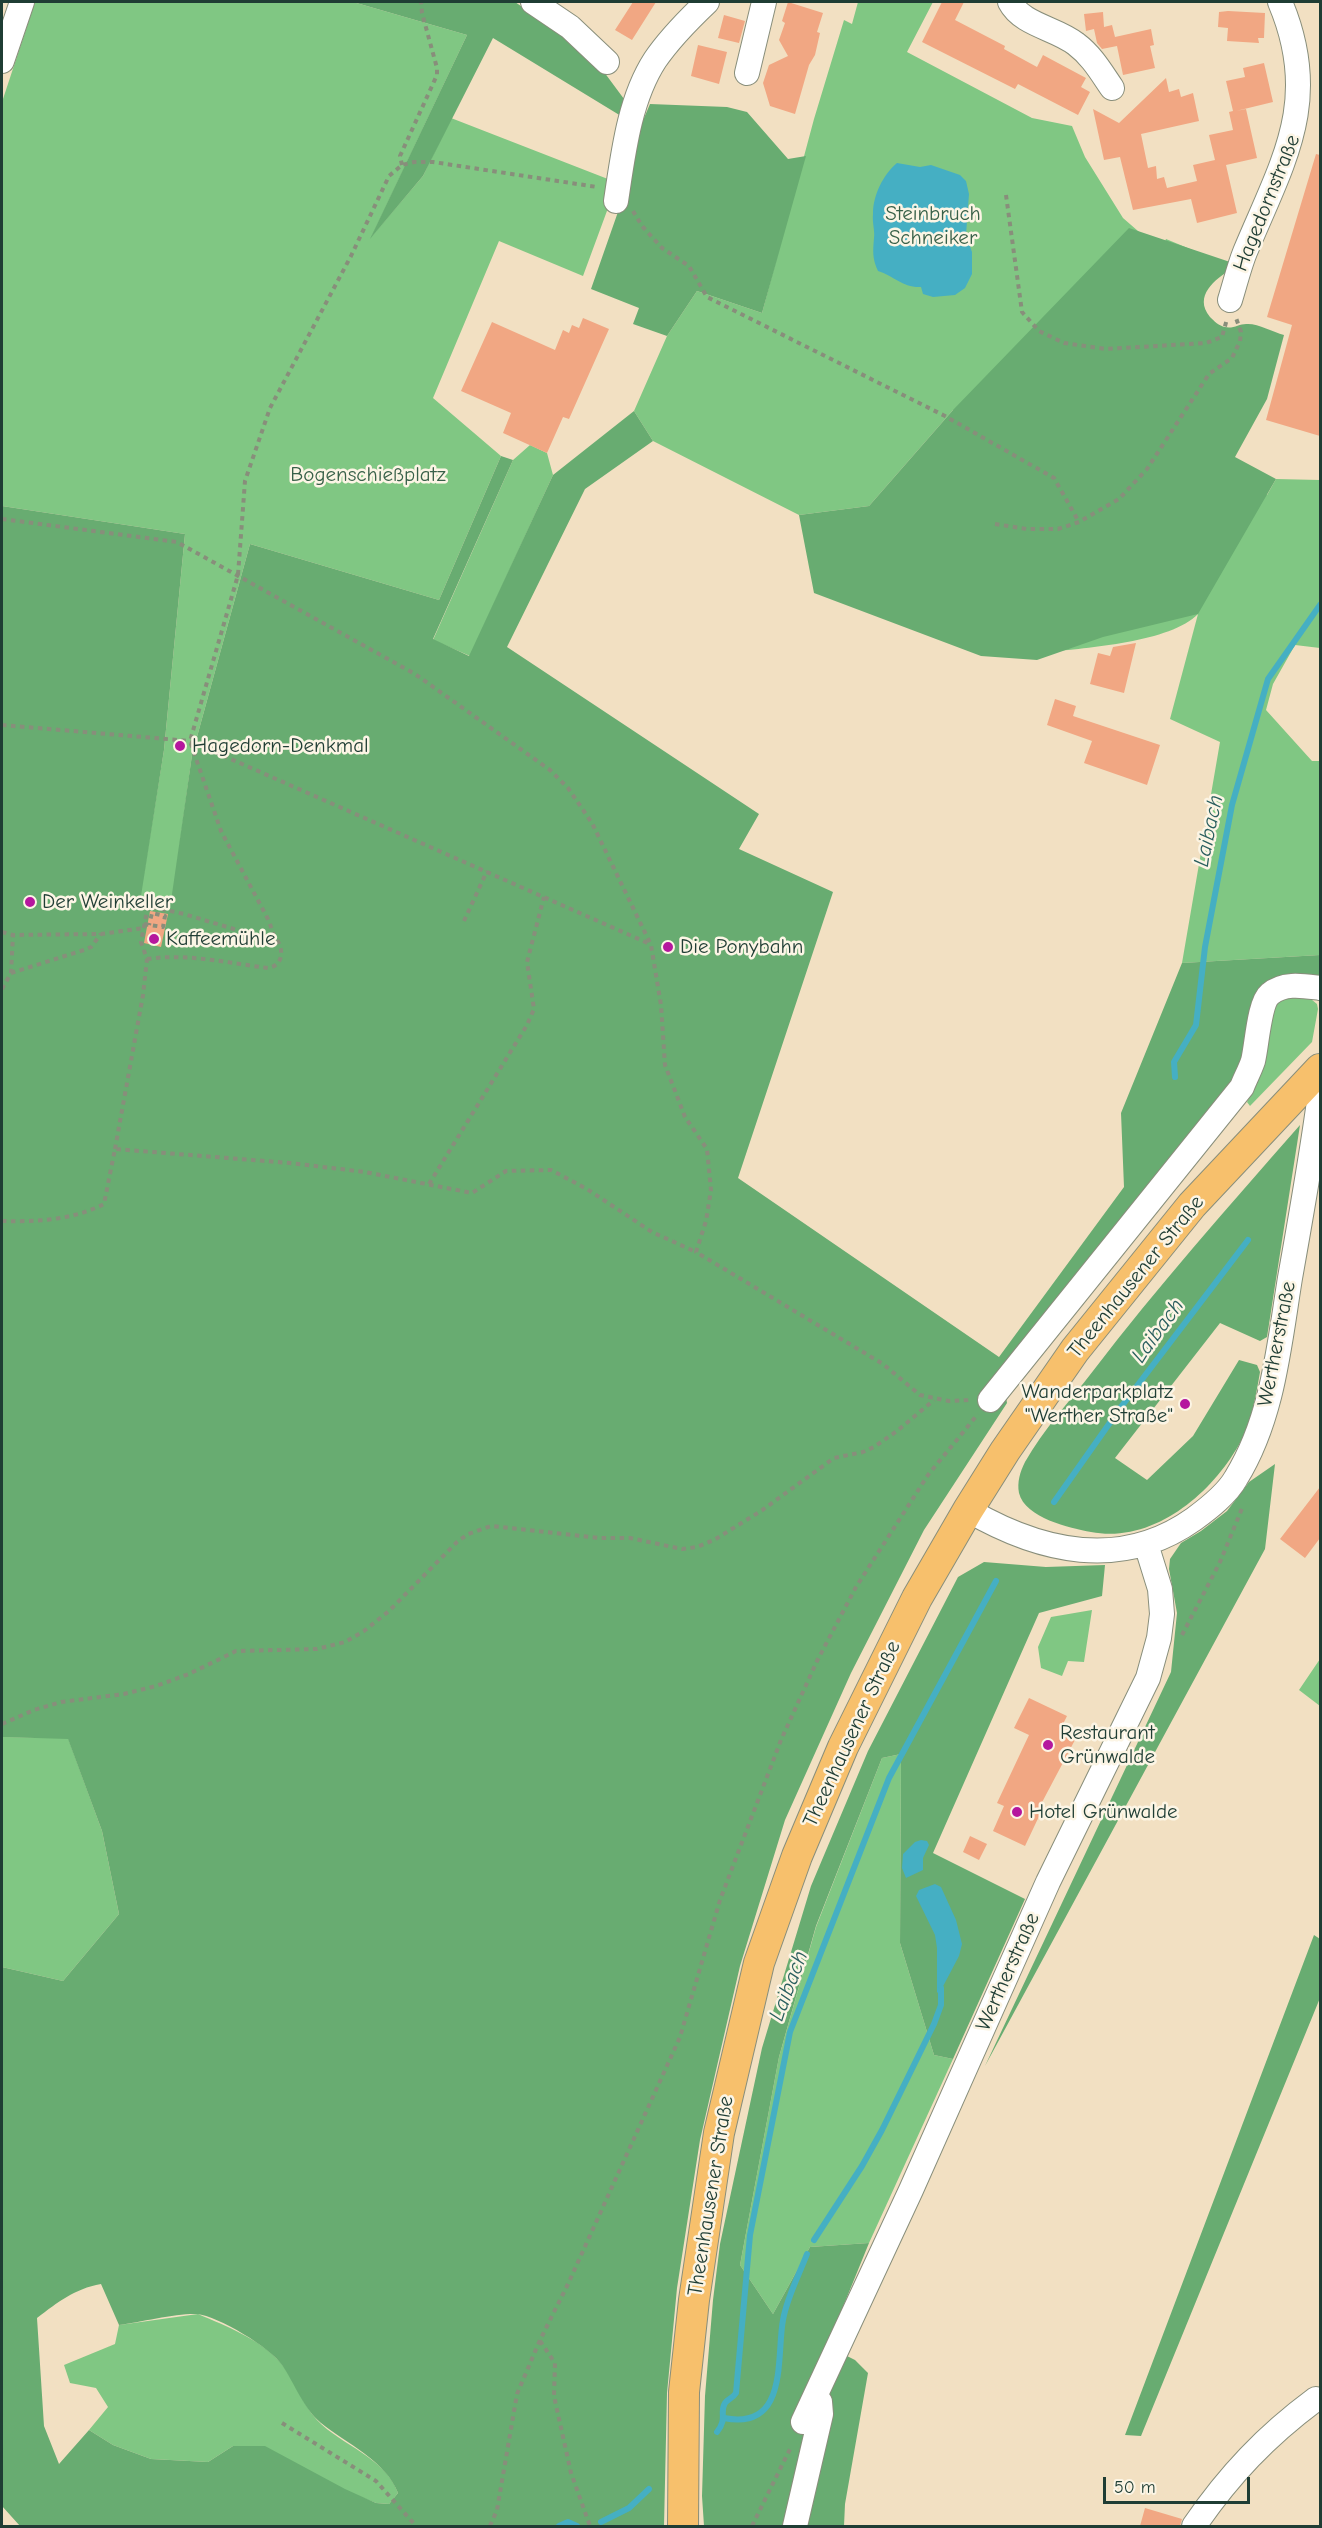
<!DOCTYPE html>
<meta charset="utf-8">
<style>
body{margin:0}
#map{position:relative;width:1322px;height:2528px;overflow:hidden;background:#f2e0c2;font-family:"Comic Neue",sans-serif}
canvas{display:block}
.frame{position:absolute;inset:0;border:3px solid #1f3d34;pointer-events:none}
.scale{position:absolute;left:1103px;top:2477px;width:147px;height:27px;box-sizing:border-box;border:3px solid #1f3d34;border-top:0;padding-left:8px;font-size:18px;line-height:21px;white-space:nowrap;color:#1f3d34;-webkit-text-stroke:4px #fcf5e5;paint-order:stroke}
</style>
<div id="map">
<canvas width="1322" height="2528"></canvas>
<div class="frame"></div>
<div class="scale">50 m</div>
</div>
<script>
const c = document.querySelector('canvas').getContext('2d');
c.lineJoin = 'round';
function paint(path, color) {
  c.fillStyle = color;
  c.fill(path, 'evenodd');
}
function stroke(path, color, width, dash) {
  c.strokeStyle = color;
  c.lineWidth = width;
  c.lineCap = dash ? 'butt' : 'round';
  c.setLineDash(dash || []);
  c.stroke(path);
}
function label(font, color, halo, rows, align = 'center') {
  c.font = font + ' "Comic Neue",sans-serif';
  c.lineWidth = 5;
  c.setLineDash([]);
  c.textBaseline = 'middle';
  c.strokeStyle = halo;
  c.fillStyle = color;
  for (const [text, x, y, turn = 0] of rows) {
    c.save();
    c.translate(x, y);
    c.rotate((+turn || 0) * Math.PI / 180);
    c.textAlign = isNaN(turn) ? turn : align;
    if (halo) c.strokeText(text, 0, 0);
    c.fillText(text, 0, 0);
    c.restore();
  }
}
paint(new Path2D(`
 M35,2H353L467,35L372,236L423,176L451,118L613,181L611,200L583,276L499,241L433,398L501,456L439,600L250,544L192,755L172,901L140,897L164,750L185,534L2,506V102Z
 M858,2H933L907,52L1032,118L1072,126L1085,157L1123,218L1161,251L1166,239L1207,256L1182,312L1204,462L1267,495L1276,479L1320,480V648L1295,645L1273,684L1266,710L1312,761H1320V955L1182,963L1220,742L1170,719L1198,614C1171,642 1087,648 1047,652L953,410L869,506L799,515L653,441L634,411L667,336L697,291L762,313L814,119L844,20L852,24Z
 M530,445L547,453L553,475L470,656L433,640L513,460Z
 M1306,995L1317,1004L1318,1009L1312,1042L1250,1106L1247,1102L1253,1091L1267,1023L1280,997Z
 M1092,1610L1084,1662L1068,1661L1062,1676L1041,1668L1038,1647L1051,1617Z
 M1320,1659V1706L1299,1690Z
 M2,1737L68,1738L102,1831L119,1914L63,1981L2,1967Z
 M901,1754L900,1943L934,2055L953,2059L869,2243L810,2247L773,2314L740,2265L779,2057L816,1927L882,1758Z
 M198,2314C228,2327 258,2338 280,2362C295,2378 301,2403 317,2420C342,2446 385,2457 398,2493L389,2504L376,2503L233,2446L208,2462L151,2459L113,2445L89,2430L108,2407L96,2388L70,2383L64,2365L115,2344L119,2325Z`), '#80c783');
paint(new Path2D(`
 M353,2H515L590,53L624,99L621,116L493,38L423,176L370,239L467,35Z
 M650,104L727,107L747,112L788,159L806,156L762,313L697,291L667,336L633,324L639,308L591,289L626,189L638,132Z
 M1129,228L1233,263L1232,269C1215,279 1193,296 1210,317C1214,321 1219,326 1225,327C1234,329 1240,323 1248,324C1259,324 1273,332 1284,335L1267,399L1235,457L1276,479L1198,614L1103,637L1037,660L981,656L814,593L799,515L869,506L953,410Z
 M634,411L653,441L585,489L507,647L759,814L739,849L833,892L738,1178L999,1357L1124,1187L1121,1113L1182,963L1320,955V975L1316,978L1289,979L1244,1058L1230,1090L1001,1369L1007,1403L924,1530L851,1673L785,1820L740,1966L700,2140L677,2288L667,2393L664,2526H20L2,2506V1967L63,1981L119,1914L102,1831L68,1739L2,1737V506L185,534L164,750L141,896L171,901L192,755L250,544L439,600L501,456L513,460L433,639L469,656L553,475ZM101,2284L119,2325C140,2322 178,2313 197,2314C218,2316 271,2348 282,2365C295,2384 303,2408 321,2423C346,2443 386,2461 398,2493L389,2504L376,2503L345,2489L265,2446H233L208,2462L151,2459L113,2445L89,2430L59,2464L44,2426L37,2318C58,2302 74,2289 101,2284Z
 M1300,1125L1267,1337L1260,1341L1220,1323L1115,1458L1147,1480L1193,1436L1239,1360L1257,1365L1260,1372C1256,1395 1252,1420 1241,1441C1213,1493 1154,1544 1091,1532C1070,1528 1025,1518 1019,1493C1017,1482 1020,1472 1025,1462C1043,1430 1070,1401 1093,1371C1158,1286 1229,1206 1300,1125Z
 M1275,1464L1265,1549L985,2066L1171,1672L1177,1613L1169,1569L1170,1559L1181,1543L1201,1531L1227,1511L1249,1482Z
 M984,1562L1046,1567L1105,1565L1102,1596L1039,1613L933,1853L1025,1899L953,2059L934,2055L900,1943L901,1754L882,1758L816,1926L779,2057L740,2265L773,2314L810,2247L869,2243L827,2346L855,2360L868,2373L845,2504L844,2526H704L702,2496L705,2396L713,2300L720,2244L762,2048L811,1886L868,1751L958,1577Z
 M1314,1935L1320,1939V1998L1141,2436L1125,2435Z`), '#68ac71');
paint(new Path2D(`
 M897,163L920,167L931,165L960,175L966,181L969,194L966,235L972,252V274L965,288L955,295L933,297L923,294L921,287C903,288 894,276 878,271C872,258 873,251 874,238C875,231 872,222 873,214C873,195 883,175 897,163Z
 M921,1840L927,1841L929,1845L923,1858V1870L906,1878L902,1868L903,1854L915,1842Z
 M935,1884L941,1887L956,1920L962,1944L959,1956L939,1994L937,1992V1948L935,1935L916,1896L919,1890Z`), '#45afc3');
stroke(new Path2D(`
 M1175,1077L1174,1062L1196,1025L1205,947L1232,805L1268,679L1320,605
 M1054,1502L1121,1407L1248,1240
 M814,2240L862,2166L882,2130L934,2024L941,2005V1988
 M724,2418C789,2431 776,2357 783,2320C787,2297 799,2275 807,2254
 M717,2432C728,2418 719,2413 725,2403C728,2399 733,2398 736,2393L750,2235L790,2032L889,1778L996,1581
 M601,2522L629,2508L649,2489
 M559,2526L568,2522L577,2526`), '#45afc3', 6);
paint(new Path2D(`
 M633,2H656L632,40L615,30Z
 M788,2L823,13L817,32L820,33L815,55L809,65L795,114L770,106L763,83L769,65L788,56L779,40L785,23L782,21Z
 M942,2H964L955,20L1005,46L1004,49L1037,67L1043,55L1086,78L1081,87L1090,92L1078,115L1018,84L1015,89L922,42Z
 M1228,11L1265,13L1264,38H1258L1259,43L1227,41L1228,28L1218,27L1219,12Z
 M1103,12L1104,27L1112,25L1115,37L1151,29L1154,45L1150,46L1155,68L1123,75L1117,46L1102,49L1097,43L1094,29L1086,31L1084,14Z
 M724,15L745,21L739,43L718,38Z
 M698,45L727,52L719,84L691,76Z
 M1264,63L1273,102L1236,111L1246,109L1257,158L1226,165L1237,213L1197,223L1191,199L1133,210L1120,157L1104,160L1093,109L1119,123L1166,78L1169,92L1179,89L1181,97L1193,93L1199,121L1141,134L1148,168L1156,166L1157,179L1164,177L1167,188L1197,181L1193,165L1215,160L1209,135L1233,130L1229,112L1233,111L1226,81L1245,77L1243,68Z
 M1316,154L1320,155V436L1266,420L1292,325L1267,317Z
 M583,318L609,329L569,419L563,417L547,453L503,433L511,413L461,391L492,322L555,350L563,330L569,333L572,325L579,328Z
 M1136,643L1124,693L1090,684L1098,653L1110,656L1113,647Z
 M1055,699L1076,706L1073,716L1160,745L1147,785L1084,763L1092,741L1047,725Z
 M150,911L168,914L161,947L144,943Z
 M1320,1487V1538L1305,1558L1280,1539Z
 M1029,1698L1067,1716L1060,1730L1076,1738L1039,1808L1042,1810L1025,1846L993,1831L1004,1806L997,1803L1029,1735L1014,1728Z
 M970,1836L987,1844L979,1860L963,1852Z
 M1145,2508L1182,2519L1180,2526H1140Z`), '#f1a783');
const minor = new Path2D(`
 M533,2L570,27L607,62
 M1010,2C1022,25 1056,28 1076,44C1092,56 1101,72 1112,88
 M2,61L22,2
 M747,73L764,2
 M616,201C623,155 629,100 655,60C670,38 688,20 707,2
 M1230,300C1235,284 1239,267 1245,252C1283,161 1322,101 1280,2
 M990,1400L1242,1087C1245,1079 1250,1070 1253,1061C1257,1045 1259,1003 1270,994C1284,982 1304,986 1320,988
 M968,1510C1040,1552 1121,1571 1194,1519C1209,1508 1227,1494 1236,1478C1273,1418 1279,1346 1290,1278C1301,1216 1312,1155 1320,1094
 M803,2422L911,2190L1048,1882L1148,1678L1159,1638L1162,1614L1160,1589L1146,1544
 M795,2526L821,2414L820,2402
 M1194,2526C1229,2475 1266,2436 1316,2399`);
const major = new Path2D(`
 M683,2526L684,2392L694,2300L719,2133L759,1963L797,1856L843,1747L917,1598L968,1510L1005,1451L1075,1350L1192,1205L1320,1069`);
stroke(minor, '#888e7b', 26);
stroke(major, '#888e7b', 32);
stroke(new Path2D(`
 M402,165L400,156L437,75V68L422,13L421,2
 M1006,195L1022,312L1039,331L1064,343L1106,349L1206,343L1222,337L1227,319
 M633,211L642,226L662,248L689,266L707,297L945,416L1054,478L1079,522
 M2,519L177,542L415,674L550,770L568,788L592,823L651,945L661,1005L665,1065L685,1117L707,1149L711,1190L706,1221L696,1252L883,1364L920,1395L949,1401L971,1400
 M995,524L1027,529H1058L1079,522L1119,499L1147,469L1209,374L1232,358L1240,341L1241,332L1236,318
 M2,725L190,741L650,944
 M464,921L487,871
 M144,924L163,927L165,916L152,913L149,925
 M2,932L13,935L101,934L144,928
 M147,959C187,953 228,963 268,968C285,965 284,947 274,936
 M11,973L84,950L91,947L101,934
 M2,989L11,973L13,935
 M115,1149L143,995L147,959L141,942L148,906L184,914L267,939L274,936L269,921L221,831L190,741L238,575L245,481L270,408L351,256L389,176L402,165L414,162H433L597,187
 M429,1184L527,1025L534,1009L527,962L544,897
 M2,1221C36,1222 73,1220 104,1204L115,1149L290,1163L365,1172L472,1193L506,1171L551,1170L587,1189L652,1232L696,1252
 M1182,1635L1220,1562L1243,1506
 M2,1724L34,1710L61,1702L124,1694L156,1686L189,1674L236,1651L317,1649L345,1642L364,1631L389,1611L457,1542L468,1534L491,1526L600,1538H630L682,1549L697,1547L714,1540L761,1511L834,1458L863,1452L874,1447L897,1431L934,1400
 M540,2341L555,2363L554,2396L571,2473L590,2526
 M282,2423L376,2481L416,2526
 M490,2526L497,2510L517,2394L540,2340L568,2284L680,2037L720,1900L781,1740L817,1661L856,1587L928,1475L978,1414
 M752,2526L790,2449`), '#888e7b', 4, [4.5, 4.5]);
stroke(minor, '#fff', 24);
stroke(major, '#f7c06c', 30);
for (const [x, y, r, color] of [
 [180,746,6,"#b5179e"],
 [30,902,6,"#b5179e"],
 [154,939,6,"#b5179e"],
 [668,947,6,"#b5179e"],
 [1185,1404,6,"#b5179e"],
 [1048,1745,6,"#b5179e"],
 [1017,1812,6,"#b5179e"]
]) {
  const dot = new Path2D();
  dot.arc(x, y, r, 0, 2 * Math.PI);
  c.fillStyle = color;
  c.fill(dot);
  stroke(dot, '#fcf5e5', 2);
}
label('21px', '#1f3d34', '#fcf5e5', [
 ["Hagedornstraße",1267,203,-68],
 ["Theenhausener Straße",1136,1277,-51],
 ["Wertherstraße",1277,1344,-79],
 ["Theenhausener Straße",852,1734,-65],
 ["Wertherstraße",1008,1972,-66],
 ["Theenhausener Straße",711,2196,-81]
]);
label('21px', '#376048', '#fcf5e5', [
 ["Steinbruch",933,214],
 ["Schneiker",933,238],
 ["Bogenschießplatz",368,475]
]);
label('21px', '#1f3d34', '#fcf5e5', [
 ["Hagedorn-Denkmal",192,746],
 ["Der Weinkeller",42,902],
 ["Kaffeemühle",166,939],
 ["Die Ponybahn",680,947],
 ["Wanderparkplatz",1173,1392,"right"],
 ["\"Werther Straße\"",1173,1416,"right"],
 ["Restaurant",1060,1733],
 ["Grünwalde",1060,1757],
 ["Hotel Grünwalde",1029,1812]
], 'left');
label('italic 22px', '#2a5f5f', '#fcf5e5', [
 ["Laibach",1209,831,-78],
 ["Laibach",1158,1331,-54],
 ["Laibach",789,1986,-69]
]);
</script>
